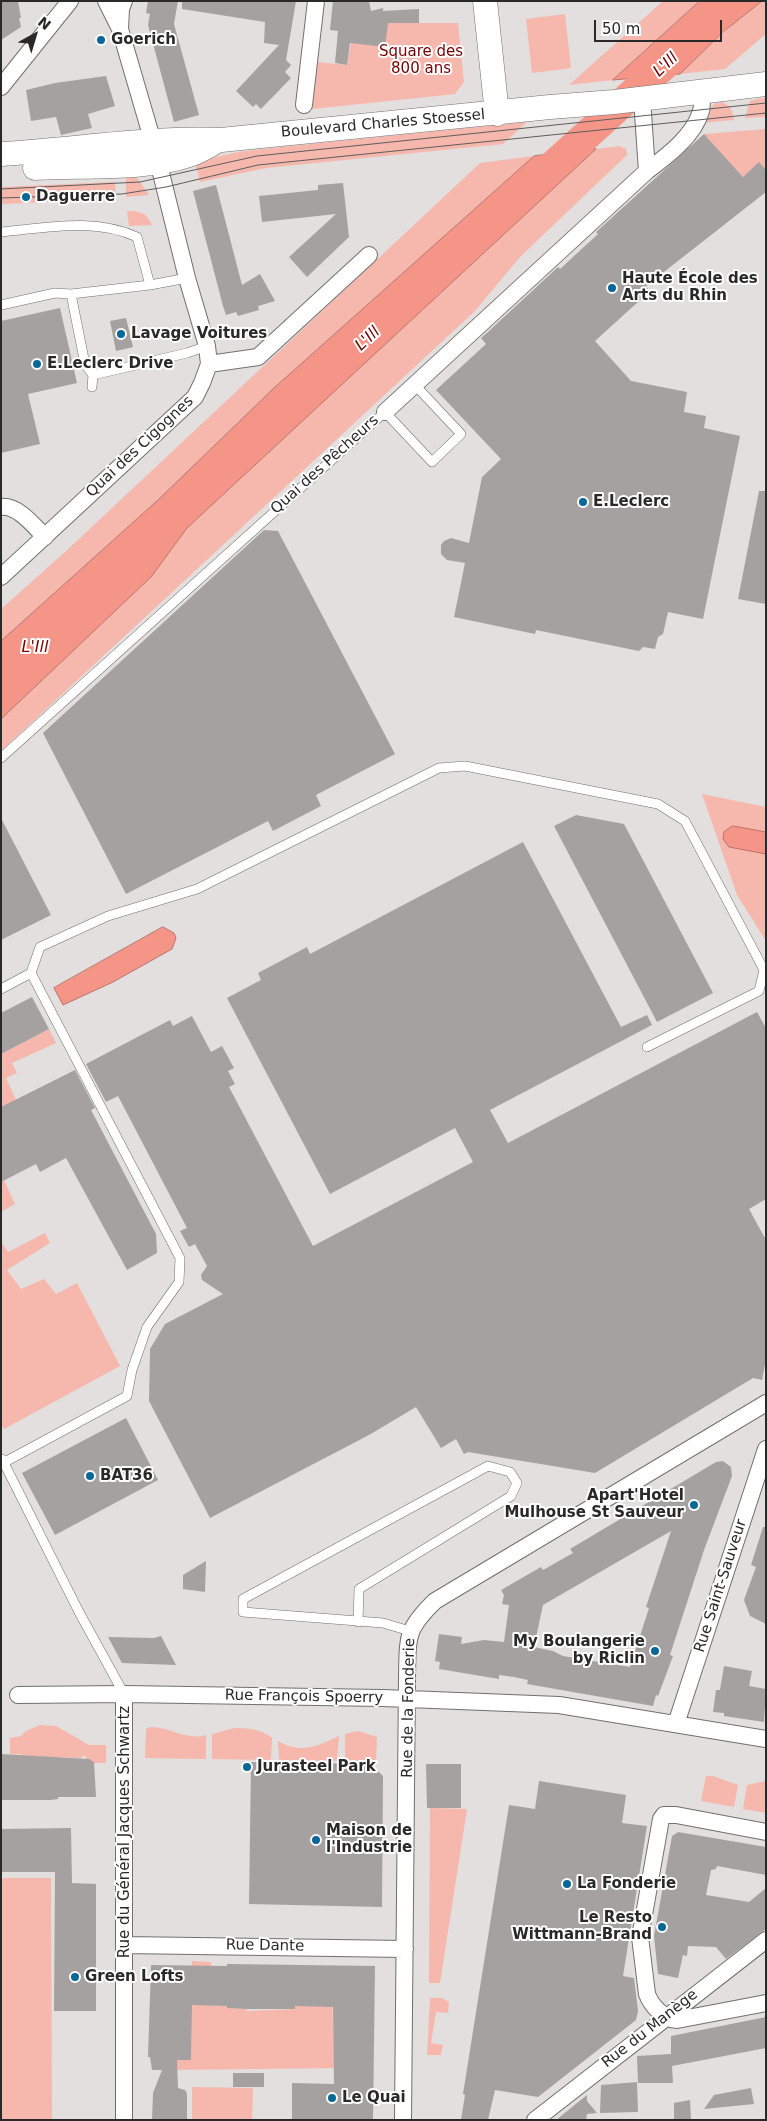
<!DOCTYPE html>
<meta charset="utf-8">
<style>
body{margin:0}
#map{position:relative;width:767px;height:2121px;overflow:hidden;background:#e2dfde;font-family:"DejaVu Sans",sans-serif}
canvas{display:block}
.frame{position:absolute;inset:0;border:2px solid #2a2929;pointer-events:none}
.north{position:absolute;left:10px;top:10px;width:50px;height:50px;-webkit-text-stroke:4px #fff;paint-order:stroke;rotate:39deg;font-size:14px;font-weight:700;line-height:20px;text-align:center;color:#2a2929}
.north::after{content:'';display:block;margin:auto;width:18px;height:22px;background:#2a2929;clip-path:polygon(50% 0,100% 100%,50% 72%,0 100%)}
.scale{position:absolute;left:594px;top:20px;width:128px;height:22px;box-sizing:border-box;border:2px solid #2a2929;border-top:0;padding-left:6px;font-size:15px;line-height:18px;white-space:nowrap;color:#2a2929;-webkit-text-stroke:4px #fff;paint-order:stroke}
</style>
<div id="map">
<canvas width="767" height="2121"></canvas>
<div class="frame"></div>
<div class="north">N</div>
<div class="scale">50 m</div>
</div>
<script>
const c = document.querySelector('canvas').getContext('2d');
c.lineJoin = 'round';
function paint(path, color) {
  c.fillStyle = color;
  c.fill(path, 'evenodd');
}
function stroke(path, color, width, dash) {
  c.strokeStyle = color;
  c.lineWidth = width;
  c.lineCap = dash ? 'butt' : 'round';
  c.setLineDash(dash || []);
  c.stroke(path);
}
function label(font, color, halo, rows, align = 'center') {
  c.font = font + ' "DejaVu Sans",sans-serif';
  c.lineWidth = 4;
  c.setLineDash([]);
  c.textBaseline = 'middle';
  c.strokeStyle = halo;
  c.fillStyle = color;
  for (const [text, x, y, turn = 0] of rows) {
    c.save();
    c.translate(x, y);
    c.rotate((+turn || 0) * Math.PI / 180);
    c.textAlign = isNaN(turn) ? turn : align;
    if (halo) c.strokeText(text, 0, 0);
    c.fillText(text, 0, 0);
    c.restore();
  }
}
paint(new Path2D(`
 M663,1H700L613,80L569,85Z
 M762,1H766V34L725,69L680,74L723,32Z
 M565,14L571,68L532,73L526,19Z
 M388,23H458L464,82L455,94L312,109L317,62L347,65L351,43Z
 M766,97V117L745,118L750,101Z
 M721,102C731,105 732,110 734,120L700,123L714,104Z
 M527,122L503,144L266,168L200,182L195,162L238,152L271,148Z
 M766,129V170L759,163L743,177L704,134Z
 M620,146L626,149L627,155L520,257L475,311L1,751V719L151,577L187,528L596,149Z
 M534,156L274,388L158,500L1,641V609L65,552L480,163Z
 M126,174L138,179L149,195L126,197Z
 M115,182L116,196L97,200L1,204V187Z
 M127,211C140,211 147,213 152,225L129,226Z
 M702,794L766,807V941L737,895Z
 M49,1029L56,1043L12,1063L17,1073L6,1078L16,1100L1,1117V1054Z
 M4,1180L15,1204L1,1212V1182Z
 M45,1233L50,1243L7,1270L21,1289L44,1279L56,1294L77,1283L120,1366L4,1429L1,1424V1241L8,1252Z
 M40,1725L56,1726L89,1745H106V1763H94L90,1760L86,1763V1756H82V1758L21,1756V1754H10V1738L21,1736L26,1731Z
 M151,1727C170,1727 187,1741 206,1735V1759L145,1758L146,1729Z
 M234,1728C247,1728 262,1729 272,1738L271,1760L212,1759V1734Z
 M358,1731L377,1737L376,1762L345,1761V1734Z
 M339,1736L337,1761L279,1760L278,1741C302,1754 316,1747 339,1736Z
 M706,1776H713L738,1785L734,1807L701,1801Z
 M766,1781V1813L743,1809L747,1785Z
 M430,1808L467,1809L440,1983H429Z
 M1,1878H51L52,2120H1Z
 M192,1961L211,1962V2005L227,2006V2008L247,2009V2011L295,2009V2006H314L332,1993L334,2062L345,2068L167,2070V2067H177V2060H191Z
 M430,1998H442L449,2002L448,2013L436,2012L431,2043L443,2045L441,2055H427Z
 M192,2087L253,2088L252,2120H192Z`), '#f6b7ad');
const water = new Path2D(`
 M700,1H762L723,32L680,74L613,80Z
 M596,149L187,528L151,577L1,719V641L158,500L274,388L534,156Z
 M733,826L766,832V854L729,847L723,839L724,832Z
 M163,927L174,933L176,938L172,949L113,982L63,1005L54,988Z`);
paint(water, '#f49587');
stroke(water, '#b7756b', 1);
stroke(new Path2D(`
 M537,180L735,1`), '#f49587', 30);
paint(new Path2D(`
 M1,1H18L21,18H19L21,27L1,40Z
 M148,1H178L174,24L199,115L174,122L148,25L150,14L146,13Z
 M182,1H296L286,60L291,65L285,72L291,78L261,109L256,104L253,107L236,91L279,45L264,43L265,22L182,9Z
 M333,1H369L371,11L383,8V11L419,9V23H388L385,47L350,43L347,65L335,63L338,31L330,30Z
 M106,76L115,106L88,114L92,128L61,135L56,117L31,121L26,90L55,83Z
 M704,134L743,177L759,162L766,170V192L646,286L650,291L595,341L631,381L687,392L684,412L706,416L704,428L740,436L703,619L668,612L663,634L658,637L655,649L643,647L639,651L536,630L535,634L454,617L465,563L447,560L441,554V545L444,541L451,538L469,543L482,477L501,459L436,390L486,344L481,338L489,331L558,267L560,269L598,234L596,232Z
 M343,183L349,237L307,277L289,257L336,214L262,222L259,196L318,190V185Z
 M216,185L242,285L260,274L275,301L258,306L259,310L238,316L236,312L226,315L223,306L193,191Z
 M60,308L77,383L28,394L40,444L1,453V321Z
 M126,318L133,347L116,351L110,321Z
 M759,491H766V604L738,599Z
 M264,530L278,531L395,754L316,795L321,806L273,831L268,821L126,894L43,733Z
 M576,815L624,824L713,993L657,1022L554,826Z
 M1,818L51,915L1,940Z
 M523,842L621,1027L647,1015L652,1025L490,1110L508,1143L757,1012L766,1028V1199L749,1209L766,1240V1359L762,1380L753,1378L595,1473L468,1452L464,1454L456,1439L441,1448L416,1407L369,1435L210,1518L149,1401L150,1349L165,1324L223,1294L202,1280L201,1275L207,1266L195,1244L189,1247L180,1231L187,1228L118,1096L106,1102L86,1064L170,1020L173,1026L192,1016L211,1052L222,1046L234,1068L228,1071L235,1084L229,1087L313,1246L473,1162L455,1128L330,1194L227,998L261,980L258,973L307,947L310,954Z
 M32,997L49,1029L1,1054V1013Z
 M75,1070L95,1108L91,1110L156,1234L157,1253L127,1270L66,1158L40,1172L36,1164L1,1182V1107Z
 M126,1418L158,1480L55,1535L22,1473Z
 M723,1461L731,1467L732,1476L704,1550L670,1655L673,1656L658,1696L656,1695L653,1706L527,1684L528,1680L514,1677L499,1675V1679L439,1669L440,1662L435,1661L439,1634L462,1637L461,1644L484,1640L504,1642L509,1605L502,1604L504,1595L501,1590L541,1567L543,1570L573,1553L570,1549L716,1462ZM671,1531L646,1607L649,1608L630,1667L563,1656L553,1651L534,1647L543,1605Z
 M763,1527H766V1624L750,1616L744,1600L756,1567L751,1565Z
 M206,1561L205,1592L183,1589V1575Z
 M161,1636L176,1665L122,1663L108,1637L154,1638Z
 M724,1666L752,1671L749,1686L766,1689L764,1722L724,1716V1713L713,1712L716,1690H720Z
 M1,1754L89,1759L94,1762L96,1797H58V1799L51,1800H1Z
 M251,1762L371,1764L383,1776L382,1907L249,1904Z
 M426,1764H461V1808H427Z
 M539,1781L626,1795L622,1823L647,1826L623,1976L634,1978L638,2011L636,2020L538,2097L495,2090L488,2120H461L465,2095L463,2094L509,1805L535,1809Z
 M71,1828L72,1883L96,1884V2011H54L55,1872H1V1829Z
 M678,1832L766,1847V1875L717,1866L716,1869L711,1870L706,1895L749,1902L766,1888V1929L726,1959L716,1947L688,1946L687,1956L683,1955L678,1978L658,1974L654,1936L672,1836Z
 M227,1964L375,1966L373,2120H292V2083L334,2084L333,2007L295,2006V2009H247L227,2008V2006L192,2005L191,2060H177L178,2088L185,2090L187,2094V2120H152L153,2093L162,2070H152L150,2057H148L151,1965L227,1966Z
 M766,2017V2048L672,2066L673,2083H638L637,2056L671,2054V2036Z
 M233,2073H264V2087H233Z
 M637,2082L638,2112L600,2113L601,2085Z
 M751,2088L754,2104L704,2109L714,2095Z
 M587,2095V2101L597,2113L587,2114L586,2120H556Z
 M690,2100L691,2120H674V2103Z`), '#a5a1a1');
const lane = new Path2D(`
 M1,232C46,228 94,217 137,237L150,285L71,294L55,293L1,305
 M150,285L187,278
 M71,294L85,364L93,375L92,387
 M93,375L187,353L207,346
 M1,758L385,412L432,462L461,434L415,385
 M1,989L31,973L40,947L108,916L197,889L439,768L465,766L658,804L685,821L764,970L759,991L647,1047
 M2,1459L79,1612L124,1694
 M3,1463L127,1396L132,1370L147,1327L179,1282L180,1258L31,973
 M358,1622L359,1589L511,1496L517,1483L510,1472L488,1466L243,1599V1612L383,1623L410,1631`);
const street = new Path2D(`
 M106,1L120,29L153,142
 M120,29L121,9L124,1
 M1,87L70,1
 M642,99L647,171
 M304,105L316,1
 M209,364L258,357L369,255
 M385,412L647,171C667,156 694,136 701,111C703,105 701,98 701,92
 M1,507C18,505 34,526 45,537
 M1,577L195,397L202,383L209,364L207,346L187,278L158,161
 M18,1695L124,1694L383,1698L559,1705L766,1739
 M676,1724L766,1449
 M766,1832L676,1815H664L661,1819L640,1937L647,1994C651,2005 664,2020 677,2020L766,2003
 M125,1945L405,1949
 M124,2120V1694
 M403,2120L407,1678C408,1637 405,1630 435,1601L766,1403
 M535,2120L766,1940`);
const secondary = new Path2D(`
 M485,1L497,114
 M1,154C74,150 148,137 221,140L550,107L614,102L766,84
 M35,168C80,165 147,170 189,155C199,152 208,146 217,141`);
stroke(lane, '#736f6f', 10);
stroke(street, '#736f6f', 18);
stroke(secondary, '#736f6f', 25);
stroke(lane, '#fff', 9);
stroke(street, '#fff', 16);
stroke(secondary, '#fff', 24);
stroke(new Path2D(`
 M1,189L140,182L257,156L766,103
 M1,198L122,194L166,187L258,165L766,113`), '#5f5d5d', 1);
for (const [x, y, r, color] of [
 [101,40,5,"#0a6898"],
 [26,197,5,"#0a6898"],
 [612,288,5,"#0a6898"],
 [121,334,5,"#0a6898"],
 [37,364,5,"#0a6898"],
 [583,502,5,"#0a6898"],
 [90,1476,5,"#0a6898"],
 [694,1505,5,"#0a6898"],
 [655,1651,5,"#0a6898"],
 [247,1767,5,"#0a6898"],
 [316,1840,5,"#0a6898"],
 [567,1884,5,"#0a6898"],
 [662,1927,5,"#0a6898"],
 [75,1977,5,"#0a6898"],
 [332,2098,5,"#0a6898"]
]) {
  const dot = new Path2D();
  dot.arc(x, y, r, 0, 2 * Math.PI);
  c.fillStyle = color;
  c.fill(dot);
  stroke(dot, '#fff', 2);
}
label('bold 15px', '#2a2929', '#fff', [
 ["Goerich",111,40],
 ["Daguerre",36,197],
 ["Haute École des",622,279],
 ["Arts du Rhin",622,296],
 ["Lavage Voitures",131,334],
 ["E.Leclerc Drive",47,364],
 ["E.Leclerc",593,502],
 ["BAT36",100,1476],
 ["Apart'Hotel",684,1496,"right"],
 ["Mulhouse St Sauveur",684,1513,"right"],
 ["My Boulangerie",645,1642,"right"],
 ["by Riclin",645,1659,"right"],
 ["Jurasteel Park",257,1767],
 ["Maison de",326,1831],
 ["l'Industrie",326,1848],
 ["La Fonderie",577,1884],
 ["Le Resto",652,1918,"right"],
 ["Wittmann-Brand",652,1935,"right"],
 ["Green Lofts",85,1977],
 ["Le Quai",342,2098]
], 'left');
label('15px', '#760000', '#fff', [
 ["Square des",421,52],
 ["800 ans",421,69]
]);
label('15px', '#2a2929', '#fff', [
 ["Boulevard Charles Stoessel",383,124,-5],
 ["Quai des Cigognes",140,447,-43],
 ["Quai des Pêcheurs",325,465,-42],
 ["Rue Saint-Sauveur",721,1586,-72],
 ["Rue François Spoerry",304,1697,1],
 ["Rue de la Fonderie",409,1708,-89],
 ["Rue du Général Jacques Schwartz",125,1832,-90],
 ["Rue Dante",265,1946,1],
 ["Rue du Manège",650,2029,-38]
]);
label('italic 16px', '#750000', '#fff', [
 ["L'Ill",666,65,-43],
 ["L'Ill",368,339,-43],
 ["L'Ill",35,648]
]);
</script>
